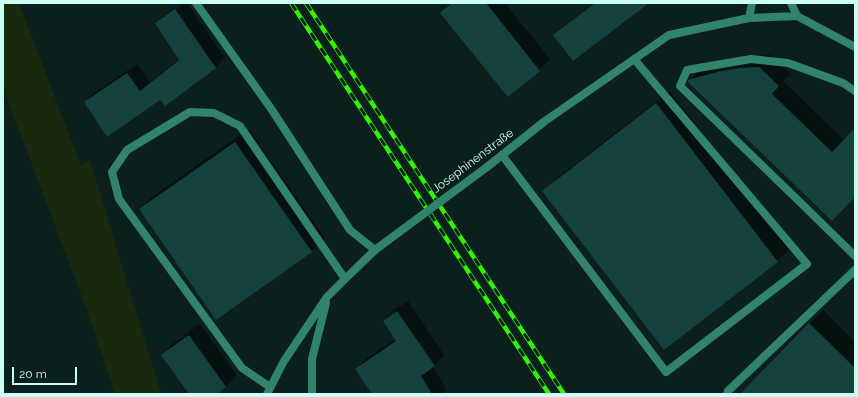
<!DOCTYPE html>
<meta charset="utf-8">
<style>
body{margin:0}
#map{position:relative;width:858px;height:397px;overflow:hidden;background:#0b201d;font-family:Raleway,sans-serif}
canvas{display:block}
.frame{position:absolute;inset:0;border:4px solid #c9fff5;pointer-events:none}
.scale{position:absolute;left:12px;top:367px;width:65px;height:18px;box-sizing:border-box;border:2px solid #c9fff5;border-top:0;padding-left:5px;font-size:12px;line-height:14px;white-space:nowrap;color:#c9fff5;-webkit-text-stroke:3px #0b201d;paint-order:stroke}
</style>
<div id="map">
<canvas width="858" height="397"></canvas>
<div class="frame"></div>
<div class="scale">20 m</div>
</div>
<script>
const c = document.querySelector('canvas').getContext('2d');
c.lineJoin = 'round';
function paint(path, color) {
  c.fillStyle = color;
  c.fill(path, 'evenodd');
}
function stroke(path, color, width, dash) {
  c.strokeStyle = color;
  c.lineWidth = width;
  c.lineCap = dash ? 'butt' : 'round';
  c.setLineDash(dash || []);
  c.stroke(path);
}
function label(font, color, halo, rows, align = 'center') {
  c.font = font + ' Raleway,sans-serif';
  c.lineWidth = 3;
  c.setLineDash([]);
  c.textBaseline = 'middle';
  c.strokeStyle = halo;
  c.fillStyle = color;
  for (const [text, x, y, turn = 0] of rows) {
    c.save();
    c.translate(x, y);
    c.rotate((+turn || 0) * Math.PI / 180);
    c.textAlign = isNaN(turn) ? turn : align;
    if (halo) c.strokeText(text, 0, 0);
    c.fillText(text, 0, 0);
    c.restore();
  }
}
paint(new Path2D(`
 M3,3H19L81,166L90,160L161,394H115L87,310L3,88Z`), '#172a0d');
paint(new Path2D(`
 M181,3H187L225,58L215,68L161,99L85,103L94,93L137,64L150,82L179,59L156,23L165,14ZM179,5L180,7L165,17V15Z
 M451,3H505L550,59L539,70L442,13Z
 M594,3H647L555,35L563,27Z
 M771,55L791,74L783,81L845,141L855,130V196L689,81L702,69L752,56Z
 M670,91L791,248L777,261L544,191L557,178Z
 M249,129L325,238L312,251L216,318L140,209L153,196Z
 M408,301L444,355L433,367L447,390L442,394H371L373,392L357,369L367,358L396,339L384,321L394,310Z
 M823,310L855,342V394H743Z
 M200,324L237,375L226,386L215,394H190L162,355L173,344Z`), '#0007');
paint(new Path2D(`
 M452,3H486L540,71L508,97L440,13Z
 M595,3H649L573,61L553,35Z
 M175,9L216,68L165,106L160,100L107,137L84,102L127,73L140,91L179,60L155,23Z
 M759,67L779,86L772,94L832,152L855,128V197L832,221L688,82V80L717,72L739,68Z
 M656,103L778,262L664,350L542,191Z
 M235,142L312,252L216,320L139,209Z
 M397,311L435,366L421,376L432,394H372L355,369L396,341L383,321Z
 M809,323L855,368V394H740Z
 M189,335L226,387L217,394H189L161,355Z`), '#15423e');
stroke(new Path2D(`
 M196,3L272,110L350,230L375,250
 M855,91L843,83L788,63L751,59L687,70L680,86L805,207L855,256
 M502,155L666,372L807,264L634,59
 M270,387L242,368L119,199L112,172L127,150L190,112L214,113L240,126L345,279
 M727,394L728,391L855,270`), '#31836e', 8);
stroke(new Path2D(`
 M791,3L797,16
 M749,18L752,3
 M487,167L545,121L669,35L749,18L797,16L855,47
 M267,394L284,361L327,297L345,279L375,250
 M312,394V359L326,303`), '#31836e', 8);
const rail = new Path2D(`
 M291,3L549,394
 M306,3L564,394`);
stroke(rail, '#30f400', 4.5);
stroke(rail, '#0b201d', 3, [9]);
stroke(new Path2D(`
 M375,250L487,167`), '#31836e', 8);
label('12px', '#c9fff5', '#0b201d', [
 ["Josephinenstraße",473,161,-37]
]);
</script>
